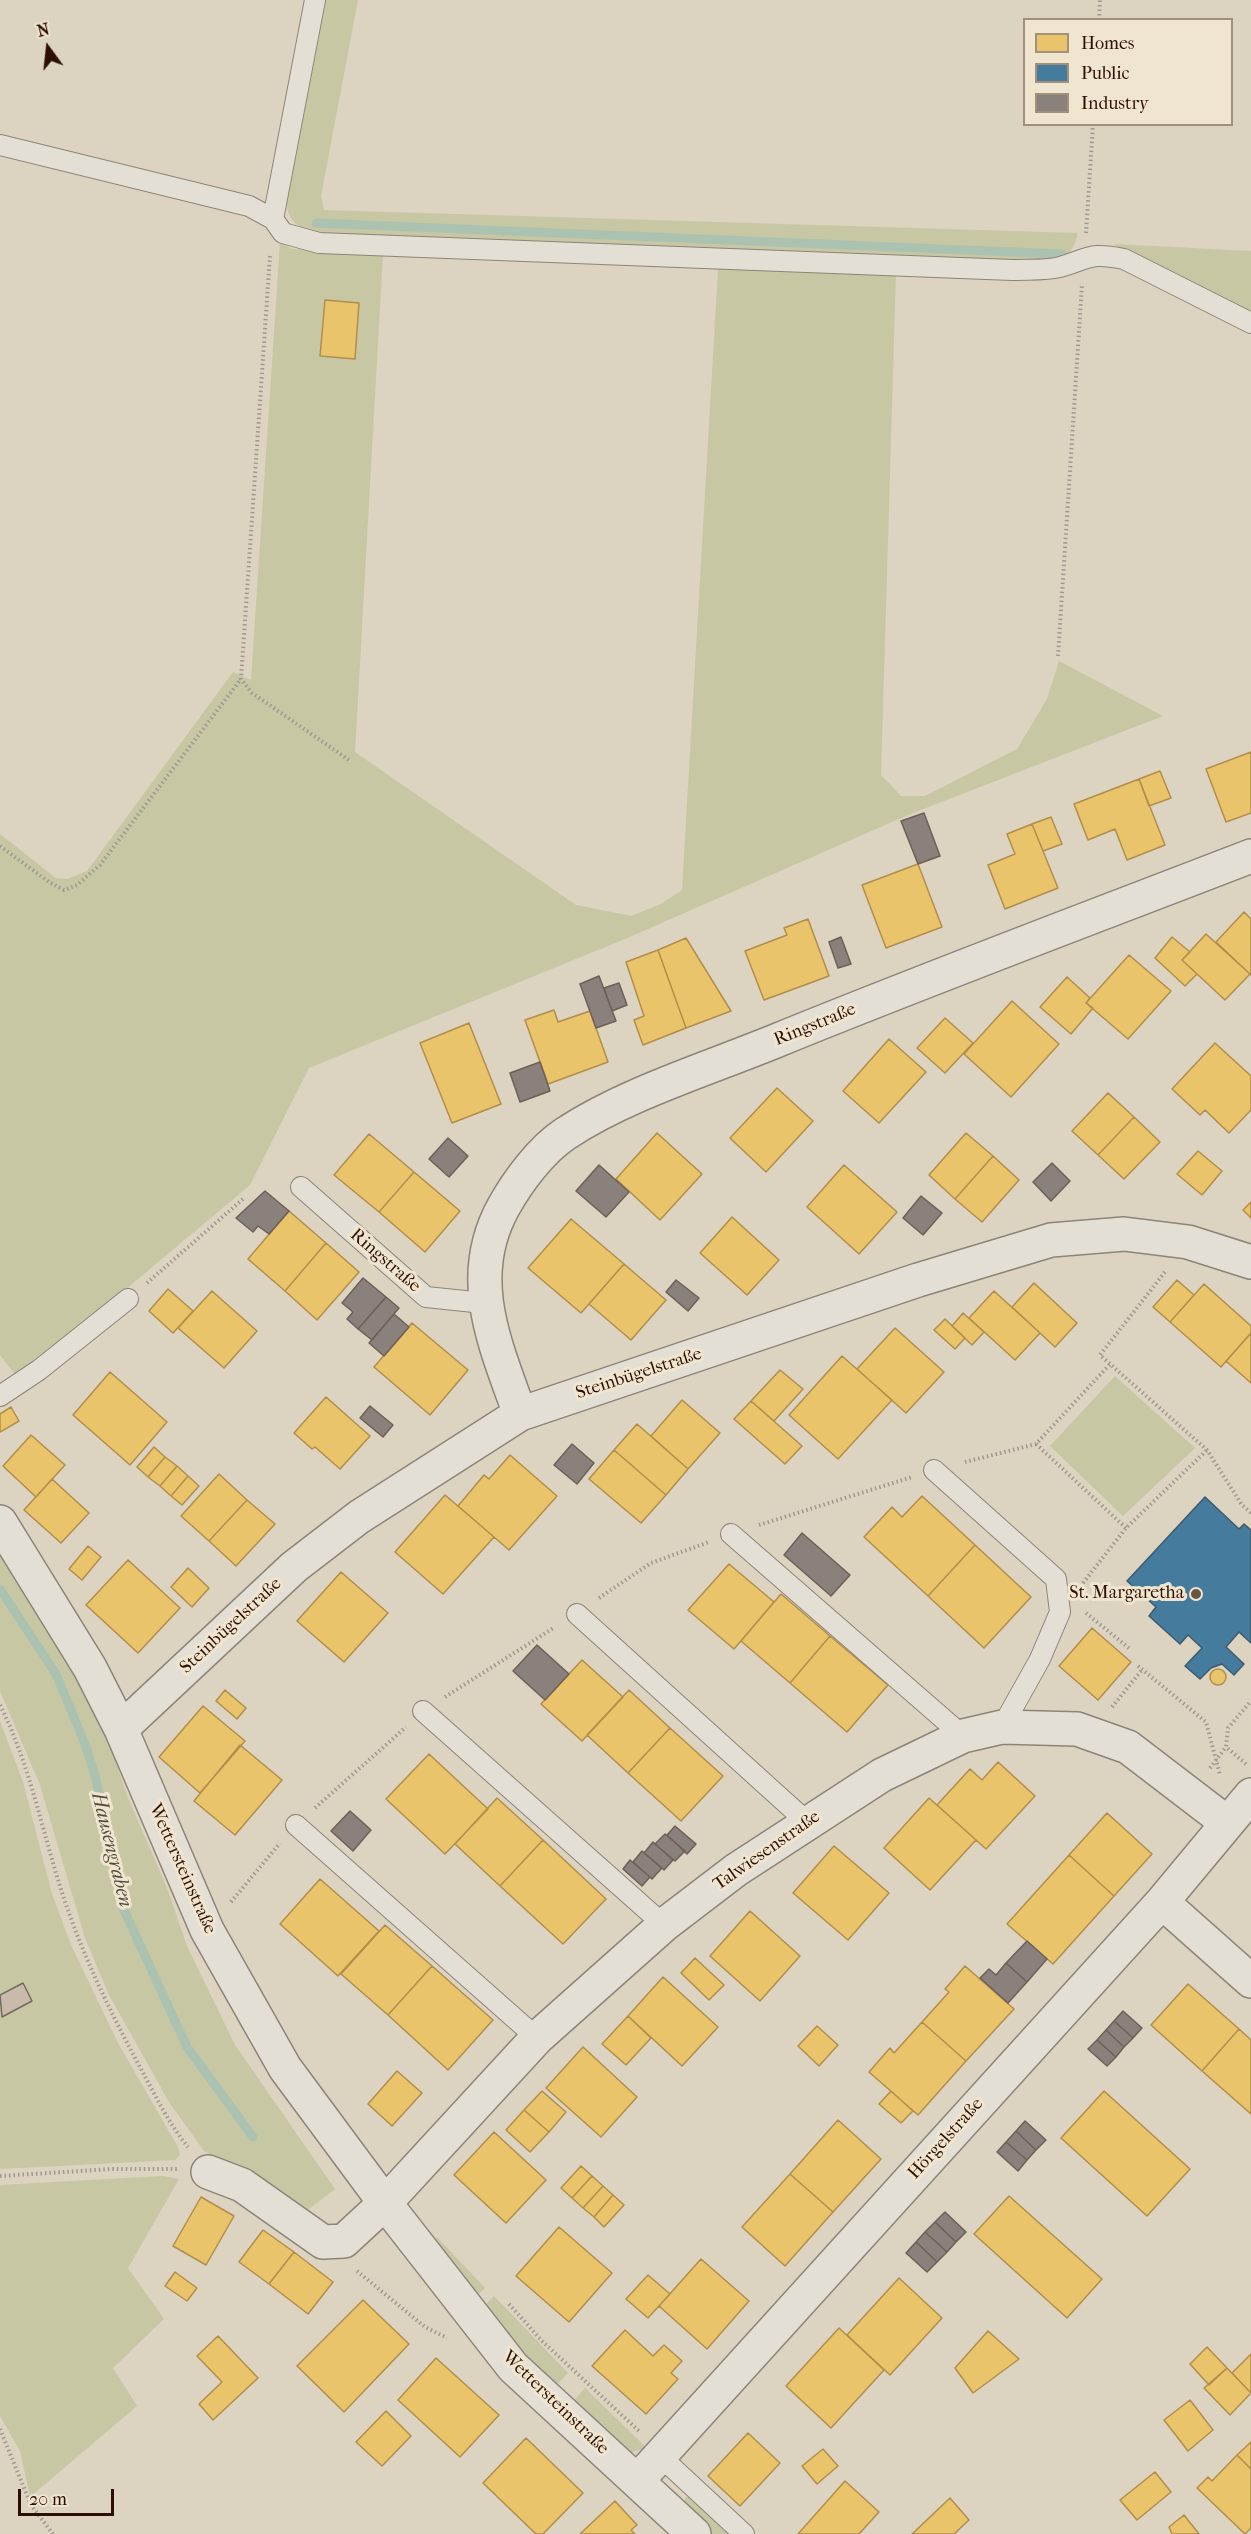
<!DOCTYPE html>
<meta charset="utf-8">
<style>
body{margin:0}
#map{position:relative;width:1251px;height:2534px;overflow:hidden;background:#dcd3c0;font-family:"IM FELL French Canon",serif}
canvas{display:block}
.legend{position:absolute;left:1023px;top:18px;width:210px;height:108px;box-sizing:border-box;background:#f0e5ce;border:2px solid #a28f7c;margin:0;padding:8px 10px;list-style:none;font-size:18px;color:#2d0f02}
.legend li{display:flex;align-items:center;gap:12px;height:30px}
.legend b{width:30px;border:2px solid #a28f7c}
.north{position:absolute;left:18px;top:18px;width:60px;height:60px;-webkit-text-stroke:4px #f0e5ce;paint-order:stroke;rotate:345deg;font-size:16px;font-weight:700;line-height:24px;text-align:center;color:#2d0f02}
.north::after{content:'';display:block;margin:auto;width:21px;height:27px;background:#2d0f02;clip-path:polygon(50% 0,100% 100%,50% 72%,0 100%)}
.scale{position:absolute;left:18px;top:2489px;width:96px;height:27px;box-sizing:border-box;border:3px solid #2d0f02;border-top:0;padding-left:8px;font-size:18px;line-height:21px;white-space:nowrap;color:#2d0f02;-webkit-text-stroke:4px #f0e5ce;paint-order:stroke}
</style>
<div id="map">
<canvas width="1251" height="2534"></canvas>
<ul class="legend">
<li><b style="height:16px;background:#e9c46a"></b>Homes</li>
<li><b style="height:16px;background:#457b9d"></b>Public</li>
<li><b style="height:16px;background:#8a817c"></b>Industry</li>
</ul>
<div class="north">N</div>
<div class="scale">20 m</div>
</div>
<script>
const c = document.querySelector('canvas').getContext('2d');
c.lineJoin = 'round';
function paint(path, color) {
  c.fillStyle = color;
  c.fill(path, 'evenodd');
}
function stroke(path, color, width, dash) {
  c.strokeStyle = color;
  c.lineWidth = width;
  c.lineCap = dash ? 'butt' : 'round';
  c.setLineDash(dash || []);
  c.stroke(path);
}
function label(font, color, halo, rows, align = 'center') {
  c.font = font + ' "IM FELL French Canon",serif';
  c.lineWidth = 6;
  c.setLineDash([]);
  c.textBaseline = 'middle';
  c.strokeStyle = halo;
  c.fillStyle = color;
  for (const [text, x, y, turn = 0] of rows) {
    c.save();
    c.translate(x, y);
    c.rotate((+turn || 0) * Math.PI / 180);
    c.textAlign = isNaN(turn) ? turn : align;
    if (halo) c.strokeText(text, 0, 0);
    c.fillText(text, 0, 0);
    c.restore();
  }
}
paint(new Path2D(`
 M323,0H358L321,196L324,210L1078,233C1073,253 1067,258 1047,262L323,234C300,230 285,222 286,195Z
 M280,242L292,249L383,254L355,752L576,905L631,916L661,904L682,890L718,269L896,272L881,775L901,796H925L1017,749L1047,699L1059,661L1163,716L908,815L625,939L309,1068L250,1185L113,1300L16,1376L0,1355V834L56,878L67,879L87,871L233,672L251,680Z
 M1113,244L1251,251V314Z
 M1115,1376L1195,1448L1123,1516L1050,1446Z
 M0,1538L94,1696L128,1798L167,1888L187,1946L235,2045L335,2189L304,2213L271,2191L246,2167H235L204,2151L169,2102L109,1995L85,1938L40,1785L0,1691Z
 M0,1721L23,1782L52,1894L71,1945L118,2043L178,2147L180,2155L175,2160L0,2169Z
 M163,2176L179,2179L128,2268L164,2319L113,2368L137,2406L30,2497L20,2451L0,2416V2185Z
 M437,2237L485,2288L473,2299L431,2242Z
 M494,2296L568,2373L552,2390L483,2307Z
 M585,2388L647,2448L629,2453L570,2405Z
 M688,2496L730,2534H711L680,2505Z`), '#c7c7a4');
const homes = new Path2D(`
 M325,300L359,303L355,359L320,356Z
 M1251,752V813L1226,822L1206,769Z
 M1160,771L1171,798L1149,806L1139,779Z
 M1139,779L1165,845L1127,860L1115,829L1088,840L1074,804Z
 M1051,817L1062,844L1043,851L1032,824Z
 M1032,824L1058,888L1005,909L988,865L1015,854L1007,834Z
 M918,864L942,927L886,948L862,885Z
 M1244,912L1251,919V975L1216,942Z
 M808,919L829,976L764,1000L745,951L787,935L784,928Z
 M1206,934L1250,974L1225,1000L1182,960Z
 M1172,937L1190,952L1182,960L1197,974L1185,986L1155,958Z
 M686,938L731,1011L686,1028L658,950Z
 M658,950L686,1028L643,1045L634,1020L644,1016L626,962Z
 M1129,955L1171,991L1128,1039L1086,1003Z
 M1067,977L1090,998L1086,1003L1093,1008L1071,1034L1040,1007Z
 M1012,1001L1059,1044L1011,1097L964,1054Z
 M554,1010L558,1022L590,1011L608,1062L548,1084L525,1020Z
 M945,1018L973,1043L945,1073L917,1048Z
 M469,1023L501,1104L452,1123L420,1043Z
 M889,1039L926,1072L879,1123L843,1091Z
 M1215,1043L1251,1076V1110L1229,1133L1205,1110L1200,1115L1172,1089Z
 M777,1088L813,1121L766,1172L730,1138Z
 M1108,1093L1134,1117L1098,1155L1072,1131Z
 M1134,1117L1160,1142L1124,1179L1098,1155Z
 M657,1133L702,1174L660,1220L616,1179Z
 M966,1133L993,1156L955,1199L929,1175Z
 M369,1134L414,1172L379,1212L334,1175Z
 M1198,1151L1222,1171L1202,1195L1177,1174Z
 M993,1156L1019,1180L982,1222L955,1199Z
 M844,1165L897,1212L859,1254L807,1207Z
 M414,1172L460,1211L425,1252L379,1212Z
 M1251,1202V1218L1243,1210Z
 M289,1211L326,1243L285,1291L248,1259Z
 M732,1217L779,1260L747,1295L700,1253Z
 M571,1219L624,1264L581,1313L528,1268Z
 M326,1243L359,1272L317,1320L285,1291Z
 M624,1264L666,1300L631,1340L589,1304Z
 M1177,1280L1194,1295L1170,1322L1153,1307Z
 M1034,1283L1077,1323L1055,1347L1012,1307Z
 M1204,1284L1251,1326V1333L1221,1367L1170,1322Z
 M168,1289L193,1311L173,1333L149,1311Z
 M212,1291L257,1331L224,1368L178,1328Z
 M994,1291L1040,1333L1015,1360L969,1318Z
 M963,1313L984,1332L972,1345L952,1326Z
 M945,1319L965,1338L955,1349L934,1330Z
 M412,1323L468,1370L430,1415L374,1367Z
 M895,1328L944,1372L906,1413L857,1369Z
 M1251,1333V1383L1226,1361Z
 M842,1356L892,1400L838,1459L789,1415Z
 M780,1370L803,1389L774,1421L751,1401Z
 M110,1372L167,1422L130,1465L73,1415Z
 M326,1397L370,1436L340,1469L315,1447L312,1449L294,1433Z
 M682,1400L720,1433L688,1469L651,1436Z
 M751,1401L802,1446L785,1464L734,1419Z
 M11,1407L19,1421L0,1432V1414Z
 M637,1424L688,1469L666,1495L614,1450Z
 M31,1435L65,1465L36,1497L3,1466Z
 M154,1447L165,1457L148,1477L137,1467Z
 M614,1450L666,1495L641,1523L589,1479Z
 M510,1455L557,1496L509,1550L458,1506L484,1475L489,1479Z
 M165,1457L177,1466L160,1486L148,1477Z
 M177,1466L188,1476L171,1496L160,1486Z
 M219,1474L247,1500L209,1541L181,1516Z
 M188,1476L199,1486L182,1505L171,1496Z
 M52,1479L89,1513L61,1543L24,1510Z
 M445,1495L494,1537L443,1594L395,1552Z
 M922,1496L975,1545L928,1596L864,1537L892,1507L902,1517Z
 M247,1500L275,1524L236,1566L209,1541Z
 M975,1545L1031,1597L984,1648L928,1596Z
 M88,1546L101,1557L82,1580L69,1569Z
 M128,1560L180,1608L138,1653L86,1605Z
 M729,1564L774,1602L734,1649L688,1610Z
 M188,1568L209,1588L192,1607L171,1587Z
 M341,1572L388,1613L344,1662L297,1621Z
 M781,1594L830,1636L790,1683L741,1641Z
 M1092,1628L1131,1662L1098,1700L1059,1666Z
 M830,1636L888,1685L847,1732L790,1683Z
 M582,1660L623,1697L582,1741L541,1704Z
 M1210 1677a8 8 0 1 1 16 0a8 8 0 1 1-16 0Z
 M225,1690L246,1708L237,1719L216,1701Z
 M629,1690L670,1728L628,1773L587,1735Z
 M203,1706L245,1741L200,1793L159,1757Z
 M670,1728L723,1776L681,1821L628,1773Z
 M240,1745L282,1780L235,1835L194,1801Z
 M429,1754L488,1809L445,1854L386,1799Z
 M998,1762L1035,1796L986,1849L937,1805L970,1769L982,1780Z
 M497,1798L543,1840L500,1886L455,1844Z
 M929,1798L976,1840L930,1890L884,1848Z
 M1107,1813L1152,1854L1114,1896L1069,1855Z
 M543,1840L606,1899L563,1944L500,1886Z
 M834,1846L889,1893L848,1940L793,1893Z
 M1069,1855L1114,1896L1053,1964L1007,1924Z
 M320,1879L379,1931L338,1976L280,1924Z
 M750,1911L800,1956L760,2001L710,1956Z
 M385,1925L432,1966L388,2015L341,1974Z
 M695,1958L724,1985L709,2000L681,1973Z
 M432,1966L493,2020L448,2070L388,2015Z
 M965,1966L1014,2009L966,2061L922,2022L949,1992L945,1989Z
 M663,1977L718,2027L682,2066L628,2016Z
 M1188,1984L1239,2029L1202,2071L1151,2025Z
 M628,2016L651,2038L626,2065L602,2044Z
 M922,2022L966,2061L918,2115L869,2072L890,2048L894,2053Z
 M817,2026L838,2045L819,2066L798,2046Z
 M1239,2029L1251,2040V2114L1202,2071Z
 M583,2047L637,2097L601,2137L546,2088Z
 M397,2071L422,2093L392,2126L368,2104Z
 M542,2091L566,2112L549,2132L524,2110Z
 M891,2091L913,2111L901,2123L879,2104Z
 M1104,2091L1190,2169L1147,2216L1061,2138Z
 M524,2110L549,2132L530,2152L506,2130Z
 M838,2120L881,2159L833,2212L790,2174Z
 M494,2132L546,2180L506,2223L454,2175Z
 M581,2166L592,2176L572,2198L561,2188Z
 M790,2174L833,2212L785,2266L742,2227Z
 M592,2176L603,2186L583,2208L572,2198Z
 M603,2186L613,2195L594,2217L583,2208Z
 M613,2195L624,2205L604,2227L594,2217Z
 M1009,2196L1102,2279L1067,2318L974,2234Z
 M201,2197L234,2216L206,2265L173,2246Z
 M559,2227L612,2273L569,2322L516,2276Z
 M263,2230L294,2252L269,2284L239,2262Z
 M294,2252L333,2282L308,2314L269,2284Z
 M701,2259L749,2301L707,2349L659,2306Z
 M175,2272L197,2288L187,2301L165,2286Z
 M648,2275L670,2294L648,2318L626,2299Z
 M899,2278L942,2318L890,2375L847,2335Z
 M363,2300L409,2344L344,2412L297,2366Z
 M839,2328L884,2370L831,2428L786,2386Z
 M625,2330L653,2356L664,2345L682,2361L671,2373L678,2379L646,2414L592,2366Z
 M988,2331L1019,2359L973,2393L955,2368Z
 M218,2336L258,2378L213,2420L199,2404L222,2382L197,2356Z
 M1207,2347L1227,2368L1209,2385L1190,2364Z
 M1251,2354V2393L1232,2373Z
 M436,2358L499,2415L460,2457L398,2400Z
 M1227,2368L1251,2393L1230,2415L1204,2388Z
 M1190,2400L1213,2430L1188,2451L1164,2420Z
 M386,2411L411,2436L382,2466L356,2442Z
 M748,2433L780,2463L740,2506L708,2476Z
 M526,2438L583,2493L543,2534H536L483,2483Z
 M1251,2442V2469L1237,2455Z
 M823,2449L838,2466L817,2484L802,2466Z
 M1237,2455L1251,2469V2528L1245,2534L1197,2488L1208,2477L1212,2481Z
 M1155,2472L1171,2492L1137,2520L1120,2500Z
 M845,2481L879,2512L859,2534H798Z
 M950,2498L969,2520L954,2534H912Z
 M615,2501L637,2525L631,2530L635,2534H580Z
 M1184,2515L1199,2534H1172L1169,2527Z`);
paint(homes, '#e9c46a');
stroke(homes, '#b18e4b', 1.5);
const public = new Path2D(`
 M1205,1497L1239,1529L1244,1524L1251,1530V1643L1239,1632L1226,1647L1244,1664L1234,1675L1222,1664L1211,1668L1200,1679L1185,1666L1202,1648L1188,1635L1180,1644L1149,1616L1156,1607L1127,1581Z`);
paint(public, '#457b9d');
stroke(public, '#3e5b6e', 1.5);
const industry = new Path2D(`
 M924,813L940,856L918,864L901,821Z
 M841,937L851,964L838,968L829,942Z
 M599,976L616,1021L596,1028L580,984Z
 M619,983L627,1005L612,1011L604,988Z
 M540,1062L550,1091L520,1102L510,1073Z
 M448,1138L468,1156L449,1177L429,1159Z
 M1052,1163L1070,1181L1051,1201L1033,1182Z
 M599,1165L629,1192L606,1217L576,1191Z
 M265,1191L289,1211L269,1234L258,1226L253,1232L236,1218Z
 M921,1196L942,1213L923,1235L903,1218Z
 M363,1278L386,1297L358,1329L347,1319L353,1312L342,1303Z
 M676,1280L699,1298L688,1311L666,1292Z
 M386,1297L399,1308L372,1340L358,1329Z
 M394,1314L409,1327L384,1356L369,1343Z
 M370,1406L393,1425L383,1437L360,1418Z
 M572,1444L594,1463L577,1484L554,1465Z
 M802,1533L850,1575L831,1596L784,1555Z
 M537,1645L569,1674L545,1700L513,1671Z
 M350,1811L371,1830L353,1851L331,1831Z
 M675,1826L696,1844L687,1854L667,1835Z
 M665,1834L685,1851L675,1861L655,1844Z
 M653,1842L673,1860L664,1870L644,1853Z
 M642,1851L662,1868L652,1879L633,1862Z
 M630,1860L650,1877L642,1886L623,1869Z
 M1027,1941L1047,1959L1027,1982L1006,1963Z
 M1006,1963L1027,1982L1008,2003L980,1978L989,1969L996,1975Z
 M1123,2011L1142,2028L1133,2038L1114,2021Z
 M1114,2021L1133,2038L1124,2047L1106,2030Z
 M1106,2030L1124,2047L1116,2057L1097,2040Z
 M1097,2040L1116,2057L1107,2066L1088,2049Z
 M1025,2121L1046,2140L1036,2150L1016,2131Z
 M1016,2131L1036,2150L1027,2160L1006,2142Z
 M1006,2142L1027,2160L1018,2171L997,2152Z
 M945,2212L966,2232L956,2242L935,2222Z
 M935,2222L956,2242L947,2252L925,2232Z
 M925,2232L947,2252L937,2262L916,2242Z
 M916,2242L937,2262L927,2272L906,2253Z`);
paint(industry, '#8a817c');
stroke(industry, '#6e5f57', 1.5);
stroke(new Path2D(`
 M316,223L1062,254
 M0,1589L56,1674L85,1744L95,1775L123,1908L187,2047L253,2137`), '#acc2b1', 9);
const building = new Path2D(`
 M23,1983L32,2001L2,2017L0,1995Z`);
paint(building, '#cabaaa');
stroke(building, '#746a5f', 1.5);
const lane = new Path2D(`
 M0,145L249,206L273,219L283,233L319,243L1012,270C1027,269 1046,271 1060,267C1091,258 1089,252 1124,259L1251,323
 M273,219L315,0
 M301,1187L426,1297L484,1303
 M0,1396L39,1370L128,1299
 M934,1470L1056,1579L1060,1612L1040,1659L1002,1727
 M731,1534L963,1736
 M577,1614L807,1822
 M423,1711L664,1925
 M296,1825L537,2038
 M661,2457L744,2534`);
const street = new Path2D(`
 M520,1414C495,1344 464,1277 504,1206C518,1181 541,1150 565,1134C625,1094 710,1068 778,1040C935,976 1093,917 1251,856
 M0,1522L90,1668L121,1729L207,1930L285,2068L385,2203L513,2367L694,2534
 M121,1729L294,1567L359,1517L520,1414L918,1280L1051,1240L1124,1234L1188,1242L1251,1262
 M1162,1902L1251,1981
 M208,2172L242,2185L323,2242L344,2241L385,2203L537,2038L664,1925L736,1870L882,1775L963,1736L1002,1727L1077,1729L1128,1747L1226,1822
 M637,2481L1162,1902L1251,1795`);
stroke(lane, '#8d8478', 22);
stroke(street, '#8d8478', 36);
stroke(new Path2D(`
 M1099,20L1100,0
 M1086,233L1093,124
 M270,256L241,679L252,693L349,760
 M1058,656L1082,285
 M0,846L49,882L64,890L77,885L100,865L241,679
 M1165,1272L1100,1355L1207,1450L1242,1505L1251,1513
 M147,1283L243,1199
 M1036,1444L1126,1528
 M965,1462L1036,1444L1111,1363
 M759,1525L912,1477
 M1083,1583L1126,1528L1207,1450
 M599,1598L651,1563L709,1542
 M1086,1613L1130,1649
 M1138,1666L1206,1722L1220,1775
 M445,1697L555,1627
 M0,1705C27,1759 39,1816 56,1873C76,1942 107,2006 141,2069C155,2095 169,2124 188,2147
 M1112,1707L1142,1670
 M1246,1764L1226,1747L1228,1728L1251,1701
 M1210,1768L1226,1747
 M315,1808L406,1727
 M231,1902L280,1843
 M0,2176L112,2169H177
 M357,2271L425,2327L447,2338
 M509,2304L542,2341L639,2431
 M0,2429L31,2505L53,2534`), '#a09990', 4, [1.5, 3]);
stroke(lane, '#e4dfd5', 20);
stroke(street, '#e4dfd5', 33);
for (const [x, y, r, color] of [
 [1196,1594,6,"#6a5444"]
]) {
  const dot = new Path2D();
  dot.arc(x, y, r, 0, 2 * Math.PI);
  c.fillStyle = color;
  c.fill(dot);
  stroke(dot, '#f0e5ce', 2);
}
label('18px', '#2d0f02', '#f0e5ce', [
 ["Ringstraße",815,1025,-22],
 ["Ringstraße",385,1261,41],
 ["Steinbügelstraße",639,1374,-18],
 ["Steinbügelstraße",231,1626,-43],
 ["Talwiesenstraße",767,1851,-35],
 ["Wettersteinstraße",182,1869,66],
 ["Hörgelstraße",946,2139,-48],
 ["Wettersteinstraße",555,2403,44]
]);
label('18px', '#2d0f02', '#f0e5ce', [
 ["St. Margaretha",1184,1594]
], 'right');
label('italic 20px', '#524b3d', '#f0e5ce', [
 ["Hausengraben",111,1850,76]
]);
</script>
